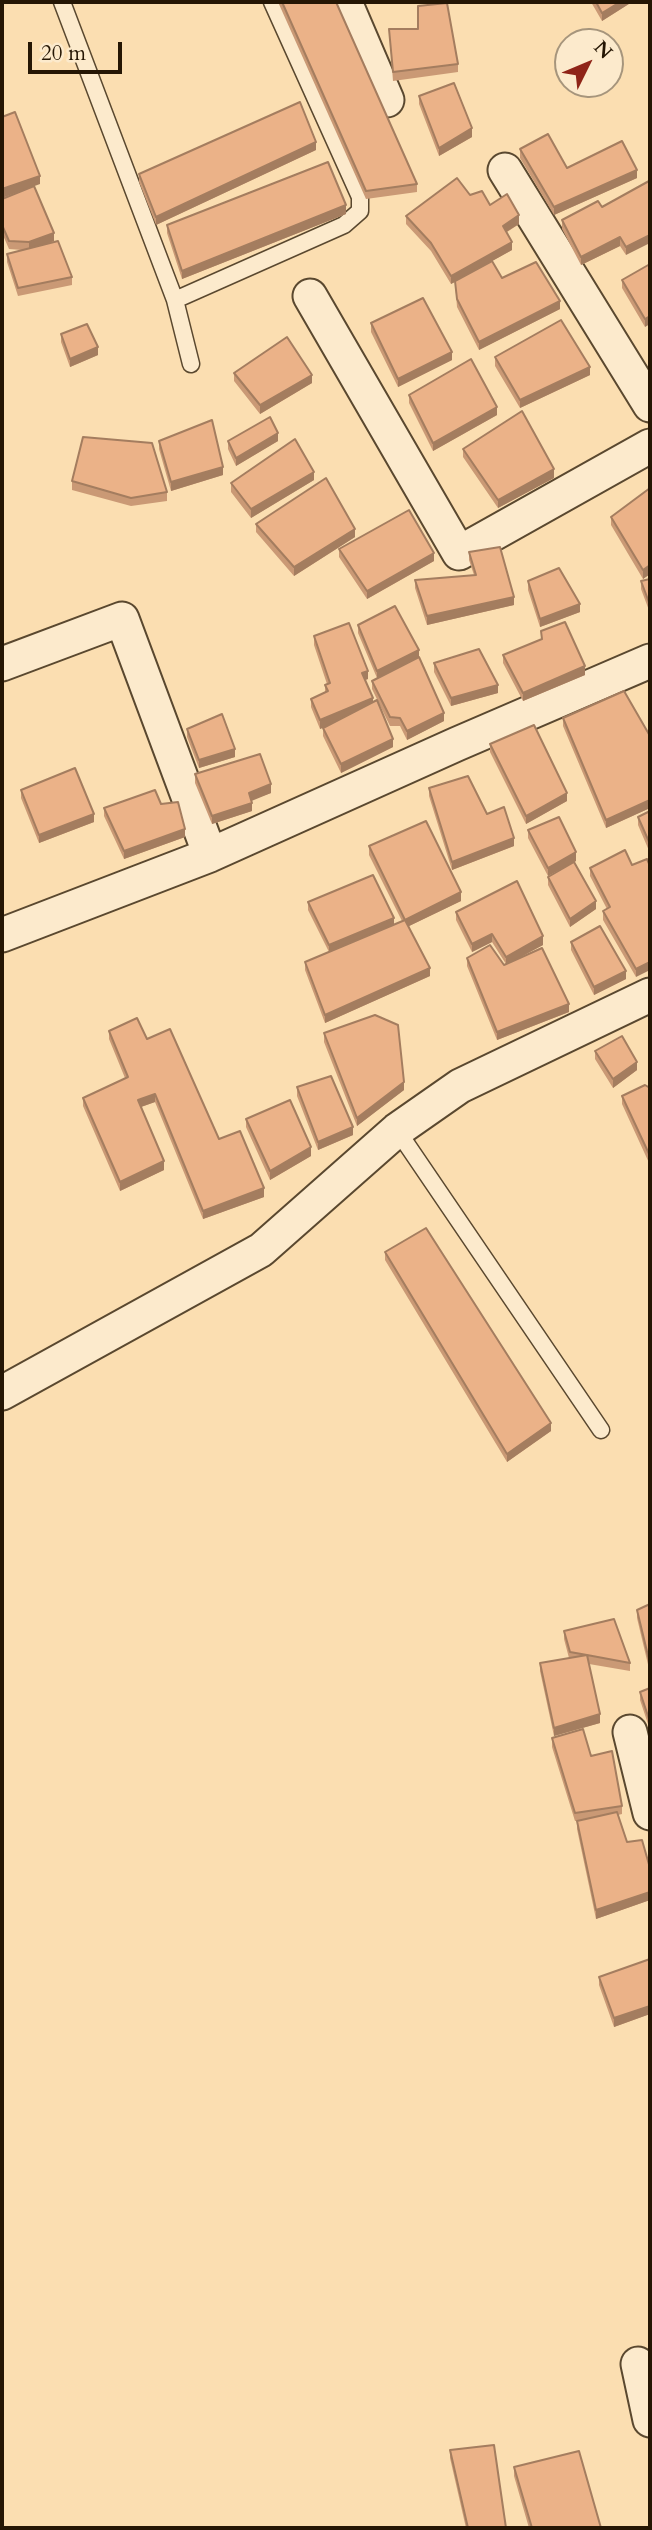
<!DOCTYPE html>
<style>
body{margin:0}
#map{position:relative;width:652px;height:2530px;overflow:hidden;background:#fbdeb1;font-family:Cardo,serif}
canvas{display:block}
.frame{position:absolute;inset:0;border:4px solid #251604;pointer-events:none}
.north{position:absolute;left:554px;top:28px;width:70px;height:70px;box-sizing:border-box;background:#fceacc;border:2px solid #a6957c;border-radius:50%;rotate:47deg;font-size:19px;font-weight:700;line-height:28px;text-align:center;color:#251604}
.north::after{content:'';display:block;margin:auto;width:24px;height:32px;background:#8f2418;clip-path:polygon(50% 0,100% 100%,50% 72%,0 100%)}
.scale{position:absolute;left:28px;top:42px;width:94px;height:32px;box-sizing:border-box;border:4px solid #251604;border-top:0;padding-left:9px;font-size:21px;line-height:24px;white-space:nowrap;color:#251604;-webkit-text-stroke:5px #fceacc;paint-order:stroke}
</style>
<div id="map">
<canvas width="652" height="2530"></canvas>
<div class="frame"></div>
<div class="north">N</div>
<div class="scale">20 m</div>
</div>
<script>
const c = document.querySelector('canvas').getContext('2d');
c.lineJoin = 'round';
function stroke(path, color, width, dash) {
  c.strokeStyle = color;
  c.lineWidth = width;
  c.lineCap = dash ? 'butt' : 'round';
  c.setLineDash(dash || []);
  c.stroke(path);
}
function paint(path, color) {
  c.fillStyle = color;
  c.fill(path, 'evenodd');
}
const lane = new Path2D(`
 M62,2L175,300L191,364
 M175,300L344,225L360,211V197L272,2
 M397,1130L601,1430`);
const street = new Path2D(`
 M345,2L387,100
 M505,170L650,405
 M310,296L459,553L650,446
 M2,664L122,619L210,855
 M2,935L210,855L457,744L650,661
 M2,1393L261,1250L397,1130L460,1086L650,995
 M630,1732L650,1813
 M638,2364L650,2420`);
stroke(lane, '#5a482f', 19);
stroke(street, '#5a482f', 37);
stroke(lane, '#fceacc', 16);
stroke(street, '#fceacc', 33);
paint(new Path2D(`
 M278,2H336L417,184V192L366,199Z
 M591,2H632L602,21Z
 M389,29L458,64V72L393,81Z
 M419,96L472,137L439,156L419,104Z
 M520,149L567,168L637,178L554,215L520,158Z
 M316,150L156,225L139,182V174Z
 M650,184L626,255L620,246L581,265L562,229V220L602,207Z
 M470,195L490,205L519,224L507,232L512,250L492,261L502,278L560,309L479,350L457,307L455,282L451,284L431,251L406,224V216Z
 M2,199L54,241L46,244L72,277V285L18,296L7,262V254L22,250L9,249L2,233Z
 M346,214L182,279L167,233V225Z
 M650,264L645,327L622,288V280Z
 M371,323L452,360L398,387L371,332Z
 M61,334L98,355L70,367L61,342Z
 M650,345V359L648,355V347Z
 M495,357L590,375L520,408L495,366Z
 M234,373L312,383L260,414L234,381Z
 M409,395L497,415L433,451L409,403Z
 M159,441L223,475L171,491L159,449Z
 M228,441H278L236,466L228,449Z
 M463,449L554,478L498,508L463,457Z
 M314,480L251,518L231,492V483Z
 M72,481L167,492V501L131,506L72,490Z
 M650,488V574L643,579L611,525V517Z
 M256,524L355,537L294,576L256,532Z
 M339,549L434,561L367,599L339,557Z
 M469,552L514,605L427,625L415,588V580L474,575L469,560Z
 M650,579V613L641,589V581Z
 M528,581L580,612L540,627L528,590Z
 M358,625L419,658L444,721L407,740L400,726H390L372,689V681L377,678L358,633Z
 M541,631L585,675L523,701L503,663V655L541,639Z
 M314,636L368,679L365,680L373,702L393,747L341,773L323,736V728L324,727L320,729L311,707V699L325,693V685L327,684L314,645Z
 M434,663L498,693L451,706L434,672Z
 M563,718L650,736V808L606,828L563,726Z
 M187,729L235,757L199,768L187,737Z
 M490,744L567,801L526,824L490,752Z
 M195,774L271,793L251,800L252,811L212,824L195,783Z
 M429,788L514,846L452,870L429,796Z
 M21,790L94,822L39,843L21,798Z
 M161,804L185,837L124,859L104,816V808Z
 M650,811V853L638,825V817Z
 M528,830L576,861L574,862L596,909L570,927L548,885V877L567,866L548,876L528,838Z
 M369,846L461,901L409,926L430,976L325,1023L305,970V962L329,952L308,910V902L394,925L402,921L369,855Z
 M632,865L650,866L636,977L603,920V911L607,909L590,876V868Z
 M456,912L543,945L518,958L569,1012L497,1040L467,966V958L504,965L506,964L492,942L472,952L456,920Z
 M571,942L626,979L594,995L571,950Z
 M109,1031L147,1039L219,1139L264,1197L203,1219L155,1102L141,1107L164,1170L120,1191L83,1106V1098L125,1078L109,1039Z
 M324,1033L404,1090L357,1126L324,1042Z
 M595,1051L637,1070L613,1088L595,1059Z
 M297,1087L353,1135L318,1150L297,1096Z
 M650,1088V1165L622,1104V1096Z
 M246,1119L311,1156L270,1180L246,1127Z
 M385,1252L551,1431L507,1462L385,1260Z
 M650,1604V1673L637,1618V1610Z
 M564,1631L630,1663V1671L589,1664L600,1723L554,1736L540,1671V1663L569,1658L564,1639Z
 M650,1688V1730L640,1700V1692Z
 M552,1738L591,1756L622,1806V1814L618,1815L627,1842L650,1868V1900L596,1919L577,1829V1821H575L552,1747Z
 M650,1959V2014L614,2027L599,1985V1977Z
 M450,2450L506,2528H466L450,2458Z
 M514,2467L601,2528H529L514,2476Z`), '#ca9975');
paint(new Path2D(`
 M620,2H632L602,21V13Z
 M4,28V37L2,38V30Z
 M472,128V137L439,156V148Z
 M316,142V150L156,225V217Z
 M637,170V178L554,215V207Z
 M40,176V184L2,198V189Z
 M346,205V214L182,279V271Z
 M519,215V224L503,234V226Z
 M54,233V241L29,250V242Z
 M650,235V243L626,255V247Z
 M620,237V246L581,265V257Z
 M512,242V250L451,284V276Z
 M560,301V309L479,350V342Z
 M650,316V324L645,327V319Z
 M98,347V355L70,367V359Z
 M452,352V360L398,387V379Z
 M590,367V375L520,408V400Z
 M312,375V383L260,414V405Z
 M497,407V415L433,451V443Z
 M278,433V441L236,466V458Z
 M223,467V475L171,491V482Z
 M554,469V478L498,508V500Z
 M314,472V480L251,518V509Z
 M355,529V537L294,576V567Z
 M434,553V561L367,599V591Z
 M650,565V574L643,579V570Z
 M514,597V605L427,625V616Z
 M580,604V612L540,627V619Z
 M419,650V658L377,679V671Z
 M585,666V675L523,701V693Z
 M368,671V679L362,681V673Z
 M498,685V693L451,706V698Z
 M373,698V706L320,729V720Z
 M444,713V721L407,740V731Z
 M393,739V747L341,773V764Z
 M235,749V757L199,768V760Z
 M271,784V793L249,802V793Z
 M567,793V801L526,824V816Z
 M650,800V808L606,828V820Z
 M252,803V811L212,824V816Z
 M94,814V822L39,843V835Z
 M185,829V837L124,859V851Z
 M514,838V846L452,870V862Z
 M576,852V861L548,876V868Z
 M461,892V901L405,928V920Z
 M596,901V909L570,927V919Z
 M394,918V926L329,953V945Z
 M492,934V942L472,952V944Z
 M543,936V945L506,965V957Z
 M650,962V970L636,977V969Z
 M430,968V976L325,1023V1015Z
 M626,971V979L594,995V987Z
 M569,1004V1012L497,1040V1032Z
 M637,1062V1070L613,1088V1079Z
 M404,1082V1090L357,1126V1118Z
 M155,1094V1102L138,1108V1100Z
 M353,1127V1135L318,1150V1142Z
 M311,1147V1156L270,1180V1171Z
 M164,1161V1170L120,1191V1182Z
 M264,1188V1197L203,1219V1211Z
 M551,1423V1431L507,1462V1454Z
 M600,1714V1723L554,1736V1728Z
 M650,1892V1900L596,1919V1910Z
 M650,2006V2014L614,2027V2018Z`), '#a47d5f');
const building = new Path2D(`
 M282,2H336L417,184L366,191Z
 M596,2H620L602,13Z
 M447,3L458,64L393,72L389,29H418V6Z
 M454,83L472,128L439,148L419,96Z
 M300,102L316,142L156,217L139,174Z
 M15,112L40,176L2,189V117Z
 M548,134L567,168L622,141L637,170L554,207L520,149Z
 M328,162L346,205L182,271L167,225Z
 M457,178L470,195L482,191L490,205L507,194L519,215L503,226L512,242L451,276L431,243L406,216Z
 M649,181L650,184V235L626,247L620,237L581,257L562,220L598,201L602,207Z
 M34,186L54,233L29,242L9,241L2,225V199Z
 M58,241L72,277L18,288L7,254Z
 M492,261L502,278L536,262L560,301L479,342L457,299L455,281Z
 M650,264V316L645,319L622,280Z
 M423,298L452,352L398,379L371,323Z
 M561,320L590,367L520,400L495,357Z
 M87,324L98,347L70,359L61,334Z
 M287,337L312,375L260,405L234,373Z
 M471,359L497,407L433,443L409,395Z
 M522,411L554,469L498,500L463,449Z
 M270,417L278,433L236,458L228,441Z
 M212,420L223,467L171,482L159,441Z
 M83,437L152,443L167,492L131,498L72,481Z
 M295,439L314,472L251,509L231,483Z
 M326,478L355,529L294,567L256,524Z
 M650,488V565L643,570L611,517Z
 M409,510L434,553L367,591L339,549Z
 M500,547L514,597L427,616L415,580L476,575L469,552Z
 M559,568L580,604L540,619L528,581Z
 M650,579V605L641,581Z
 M395,606L419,650L377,671L358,625Z
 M565,622L585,666L523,693L503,655L542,639L541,631Z
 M349,623L368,671L362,673L373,698L320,720L311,699L328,691L325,685L330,683L314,636Z
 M479,649L498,685L451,698L434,663Z
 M419,657L444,713L407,731L400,718L390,717L372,681Z
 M624,691L650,736V800L606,820L563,718Z
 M377,700L393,739L341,764L323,728Z
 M222,714L235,749L199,760L187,729Z
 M534,725L567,793L526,816L490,744Z
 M260,754L271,784L249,793L252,803L212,816L195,774Z
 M75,768L94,814L39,835L21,790Z
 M468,776L487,814L504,807L514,838L452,862L429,788Z
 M155,790L161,804L178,802L185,829L124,851L104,808Z
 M650,811V844L638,817Z
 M559,817L576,852L548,868L528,830Z
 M426,821L461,892L405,920L369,846Z
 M625,850L632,865L647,859L650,866V962L636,969L603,911L610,907L590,868Z
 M574,862L596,901L570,919L548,877Z
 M373,875L394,918L329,945L308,902Z
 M517,881L543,936L506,957L492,934L472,944L456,912Z
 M405,920L430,968L325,1015L305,962Z
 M600,926L626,971L594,987L571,942Z
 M490,945L504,965L542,948L569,1004L497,1032L467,958Z
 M375,1015L398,1025L404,1082L357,1118L324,1033Z
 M137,1018L147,1039L170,1029L219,1139L240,1131L264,1188L203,1211L155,1094L138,1100L164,1161L120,1182L83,1098L128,1077L109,1031Z
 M622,1036L637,1062L613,1079L595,1051Z
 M331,1076L353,1127L318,1142L297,1087Z
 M645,1085L650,1088V1156L622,1096Z
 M290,1100L311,1147L270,1171L246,1119Z
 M426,1228L551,1423L507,1454L385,1252Z
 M650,1604V1664L637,1610Z
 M614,1619L630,1663L587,1655L600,1714L554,1728L540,1663L587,1655L570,1652L564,1631Z
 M650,1688V1722L640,1692Z
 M583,1729L591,1756L612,1751L622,1806L575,1813L552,1738Z
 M617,1812L627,1842L642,1840L650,1868V1892L596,1910L577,1821Z
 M650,1959V2006L614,2018L599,1977Z
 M494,2445L506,2528H468L450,2450Z
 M579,2451L601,2528H532L514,2467Z`);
paint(building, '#ebb288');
stroke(building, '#a47d5f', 2);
</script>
